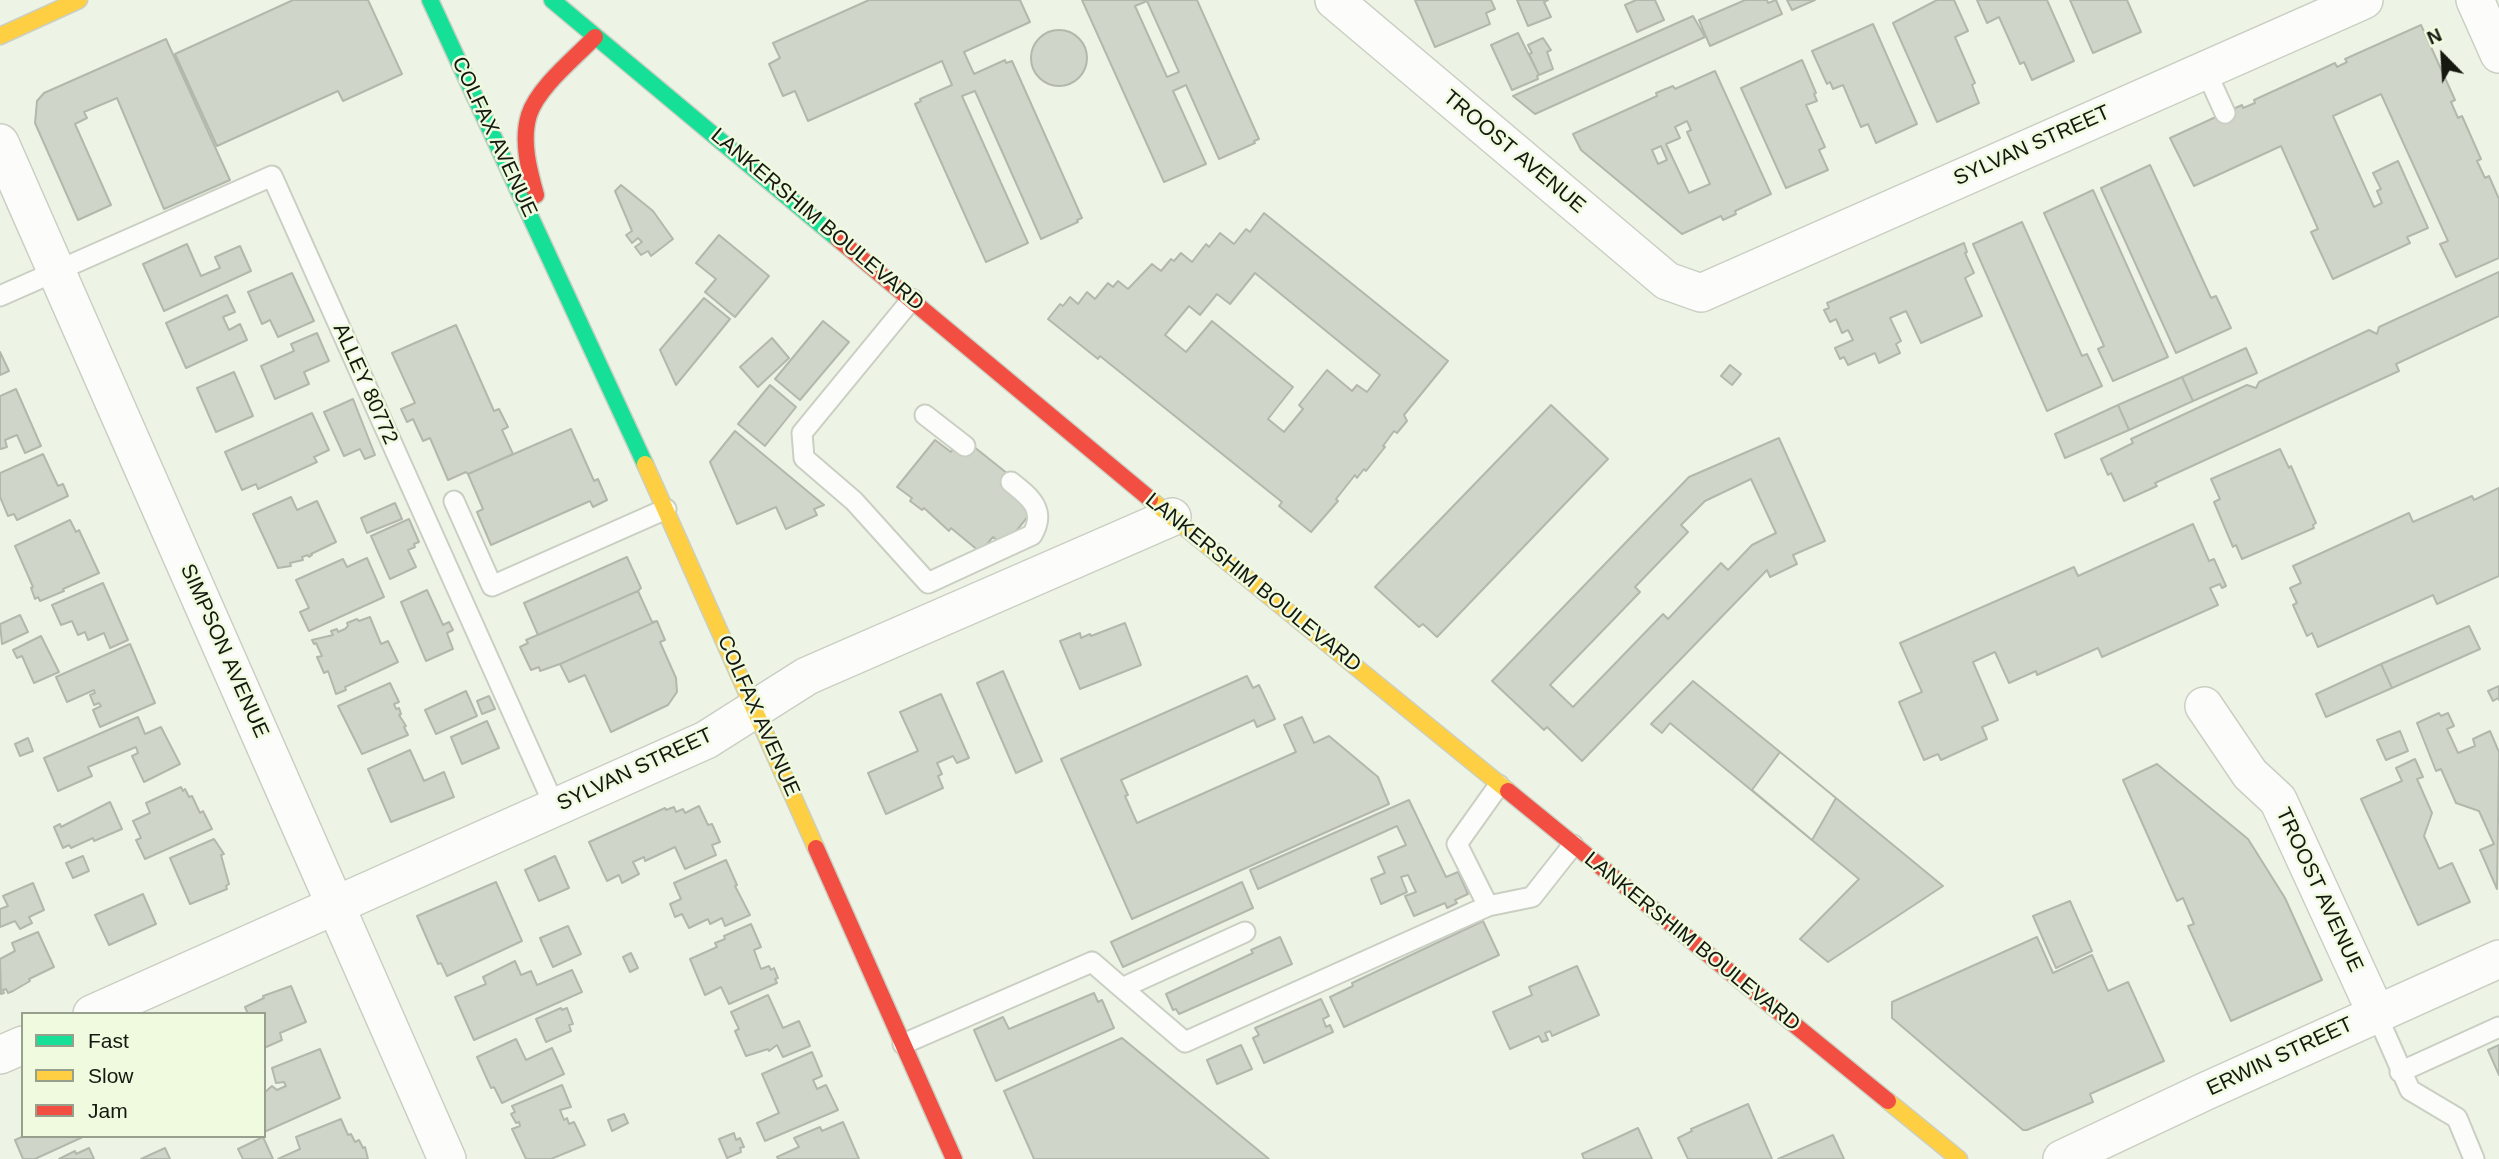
<!DOCTYPE html>
<style>
body{margin:0}
#map{position:relative;width:2499px;height:1159px;overflow:hidden;background:#eef4e5;font-family:Helvetica,sans-serif}
canvas{display:block}
.legend{position:absolute;left:21px;top:1012px;width:245px;height:126px;box-sizing:border-box;background:#effadf;border:2px solid #97a08c;margin:0;padding:9px 12px;list-style:none;font-size:21px;color:#14180f}
.legend li{display:flex;align-items:center;gap:14px;height:35px}
.legend b{width:35px;border:2px solid #97a08c}
.north{position:absolute;left:2408px;top:21px;width:70px;height:70px;-webkit-text-stroke:5px #effadf;paint-order:stroke;rotate:336deg;font-size:19px;font-weight:700;line-height:28px;text-align:center;color:#14180f}
.north::after{content:'';display:block;margin:auto;width:24px;height:32px;background:#14180f;clip-path:polygon(50% 0,100% 100%,50% 72%,0 100%)}
</style>
<div id="map">
<canvas width="2499" height="1159"></canvas>
<ul class="legend">
<li><b style="height:9px;background:#16e098"></b>Fast</li>
<li><b style="height:9px;background:#ffcf43"></b>Slow</li>
<li><b style="height:9px;background:#f24e42"></b>Jam</li>
</ul>
<div class="north">N</div>
</div>
<script>
const c = document.querySelector('canvas').getContext('2d');
c.lineJoin = 'round';
function paint(path, color) {
  c.fillStyle = color;
  c.fill(path, 'evenodd');
}
function stroke(path, color, width, dash) {
  c.strokeStyle = color;
  c.lineWidth = width;
  c.lineCap = dash ? 'butt' : 'round';
  c.setLineDash(dash || []);
  c.stroke(path);
}
function label(font, color, halo, rows, align = 'center') {
  c.font = font + ' Helvetica,sans-serif';
  c.lineWidth = 5;
  c.setLineDash([]);
  c.textBaseline = 'middle';
  c.strokeStyle = halo;
  c.fillStyle = color;
  for (const [text, x, y, turn = 0] of rows) {
    c.save();
    c.translate(x, y);
    c.rotate((+turn || 0) * Math.PI / 180);
    c.textAlign = isNaN(turn) ? turn : align;
    if (halo) c.strokeText(text, 0, 0);
    c.fillText(text, 0, 0);
    c.restore();
  }
}
const building = new Path2D(`
 M293,0H368L402,74L343,101L338,91L217,146L175,54Z
 M869,0H1020L1030,22L964,52L974,74L1005,60L1006,63L1012,61L1082,218L1077,220L1078,222L1041,239L975,91L962,96L1028,243L986,262L915,104L921,101L920,99L952,85L942,61L808,121L795,91L783,96L769,64L780,58L773,43Z
 M1082,0H1197L1259,139L1254,141L1255,143L1219,159L1186,85L1173,91L1206,164L1164,182ZM1147,1L1179,72L1167,77L1135,6Z
 M1415,0H1491L1495,9L1486,13L1490,24L1435,47Z
 M1517,0H1548L1544,2L1551,17L1528,26Z
 M1636,0H1655L1664,20L1637,32L1625,5Z
 M1745,0H1767L1768,3L1776,0L1782,14L1710,46L1699,20Z
 M1787,0H1815L1792,10Z
 M1937,0H1954L1968,31L1955,37L1975,83L1972,85L1979,103L1937,122L1893,23Z
 M1977,0H2047L2074,61L2032,80L2024,62L2020,64L1999,17L1987,23Z
 M2070,0H2127L2141,32L2093,53Z
 M1693,16L1705,37L1535,114L1513,96Z
 M1873,24L1917,124L1876,143L1868,124L1861,127L1843,85L1833,89L1830,82L1827,84L1812,51Z
 M2421,25L2455,100L2451,102L2458,118L2462,116L2481,159L2477,161L2485,178L2489,176L2499,199V258L2456,277L2440,244L2448,241L2381,94L2333,116L2374,207L2382,203L2377,191L2381,189L2373,173L2398,161L2428,228L2407,237L2410,243L2333,279L2311,232L2318,229L2281,146L2194,186L2170,138L2242,105L2243,108L2255,103L2254,100L2335,63L2337,67L2347,62L2345,59Z
 M1031 58a28 28 0 1 1 56 0a28 28 0 1 1-56 0Z
 M1518,33L1539,75L1537,76L1538,79L1512,90L1491,45Z
 M1543,38L1551,50L1547,52L1553,69L1539,75L1529,54L1532,53L1528,45Z
 M166,39L230,180L164,209L117,98L84,112L87,118L75,124L111,205L78,220L35,123L37,101L44,93Z
 M1802,60L1816,93L1814,94L1817,101L1806,105L1825,147L1819,150L1828,170L1786,188L1741,88Z
 M1715,71L1771,194L1735,211L1736,214L1723,220L1721,216L1682,234L1581,150L1573,134L1657,96L1656,93L1673,86L1675,89ZM1687,121L1691,130L1687,132L1710,184L1689,193L1666,144L1680,138L1675,127ZM1661,146L1667,160L1658,164L1652,150Z
 M2150,165L2211,298L2216,296L2231,328L2176,353L2101,188Z
 M621,185L653,211L673,239L651,256L648,251L641,255L635,247L642,242L638,238L632,243L626,235L632,231L615,191Z
 M2093,190L2168,357L2113,381L2098,349L2104,346L2044,213Z
 M1264,213L1448,361L1404,415L1407,421L1397,433L1394,431L1383,446L1385,447L1366,471L1364,469L1357,478L1355,475L1336,499L1338,501L1311,532L1279,506L1282,502L1100,356L1098,359L1048,319L1060,304L1063,306L1070,297L1078,304L1087,292L1095,299L1108,283L1113,287L1118,281L1128,289L1152,264L1161,271L1171,259L1174,261L1181,253L1192,262L1206,244L1209,247L1220,233L1234,244L1246,229L1250,232ZM1255,273L1380,375L1367,392L1357,385L1352,391L1327,370L1299,405L1303,409L1284,432L1268,419L1293,387L1212,321L1186,352L1165,335L1189,306L1200,315L1217,294L1230,304Z
 M2022,222L2082,356L2087,354L2102,386L2047,411L1973,244Z
 M719,235L769,276L735,317L705,292L716,279L696,263Z
 M1964,243L1967,252L1965,253L1974,273L1965,278L1982,316L1921,343L1906,311L1890,318L1901,341L1896,344L1900,353L1879,363L1875,353L1848,365L1844,357L1840,359L1835,348L1853,340L1848,330L1842,333L1836,319L1830,322L1824,310L1829,308L1827,303Z
 M187,244L201,276L220,268L215,257L240,246L251,271L164,311L143,264Z
 M2499,272V316L2396,364L2399,371L2155,483L2157,486L2124,501L2111,473L2108,475L2101,459L2133,443L2131,439L2247,385L2256,388L2259,382L2369,330L2377,334L2379,327Z
 M292,273L314,321L278,337L270,320L262,324L248,292Z
 M227,295L235,312L223,317L229,330L240,324L247,340L186,368L166,323Z
 M704,298L730,319L676,385L660,350Z
 M823,321L849,342L800,400L775,379Z
 M456,325L494,411L499,409L508,427L502,430L513,454L468,474L466,472L448,480L430,438L423,441L413,419L407,422L401,409L415,403L392,353Z
 M317,333L329,361L304,372L309,384L275,399L261,366L294,351L291,344Z
 M772,338L789,358L758,387L740,367Z
 M2246,348L2257,373L2193,401L2182,377Z
 M0,352L9,371L0,375Z
 M1730,365L1741,374L1732,385L1721,376Z
 M234,372L253,416L216,432L197,388Z
 M2182,377L2193,401L2129,430L2118,405Z
 M770,385L796,407L765,446L738,424Z
 M16,389L41,446L25,453L17,435L5,440L7,447L1,449L0,447V396Z
 M353,399L375,455L365,459L360,449L344,456L324,412Z
 M1551,405L1608,459L1437,637L1423,624L1419,627L1375,587Z
 M2118,405L2129,430L2065,458L2055,434Z
 M312,413L329,450L314,457L317,462L258,489L256,484L242,490L225,452Z
 M571,429L594,481L598,479L607,500L593,507L590,501L491,545L477,512L483,509L468,474Z
 M735,431L824,505L814,509L817,515L786,529L776,507L737,524L710,462Z
 M1779,438L1825,541L1793,555L1797,564L1770,577L1767,570L1582,761L1547,727L1544,730L1492,681L1689,477ZM1751,479L1776,533L1752,545L1728,570L1721,563L1668,619L1663,614L1573,707L1550,685L1640,592L1635,587L1688,532L1681,525L1705,501Z
 M935,440L951,452L955,447L968,442L1013,478L1034,509L1004,546L993,537L980,552L951,528L949,531L924,508L922,510L910,501L912,498L897,487Z
 M2280,449L2289,468L2291,466L2316,523L2313,525L2314,528L2242,559L2236,545L2233,547L2214,502L2220,499L2211,479Z
 M43,454L58,486L63,484L68,496L17,520L14,514L8,516L0,497V473Z
 M2499,488V576L2437,604L2433,595L2318,647L2312,633L2307,636L2293,605L2297,603L2290,588L2301,583L2293,566L2409,513L2413,522L2472,496L2474,500Z
 M291,497L297,510L317,501L336,542L311,554L312,555L309,557L308,555L302,557L303,560L290,563L291,566L278,568L253,514Z
 M395,503L402,519L367,533L361,518Z
 M409,519L419,542L414,544L415,547L408,550L416,567L390,579L371,536Z
 M70,520L76,532L79,530L99,573L63,589L64,591L40,601L38,597L35,599L31,588L33,587L15,546Z
 M2193,524L2209,561L2214,559L2226,586L2222,588L2220,584L2210,588L2218,605L2102,657L2098,648L2037,675L2036,671L2009,683L1995,652L1973,662L1998,720L1982,727L1987,739L1941,760L1938,754L1924,760L1899,702L1922,692L1900,643L2074,567L2078,576Z
 M627,557L641,588L638,591L538,635L524,603Z
 M367,558L384,597L309,631L300,612L309,608L296,580L343,559L347,567Z
 M103,583L128,640L110,648L104,633L88,640L85,632L78,635L72,621L61,625L52,605Z
 M427,590L443,625L449,622L453,630L447,633L453,649L426,661L401,602Z
 M638,591L652,622L657,621L560,664L540,671L539,667L531,670L520,647L528,643L526,640Z
 M20,615L28,632L2,644L0,624Z
 M370,617L381,644L388,641L398,662L345,687L346,690L336,694L328,671L324,673L317,657L322,656L316,643L314,644L312,640L333,635L331,631L337,629L338,632L345,629L348,626L347,623L357,619L359,621Z
 M657,621L665,640L660,642L676,678L677,692L668,705L611,732L585,675L569,682L560,664Z
 M1125,623L1141,665L1080,689L1060,641L1080,633L1081,638L1090,634L1091,636Z
 M2469,626L2480,649L2392,688L2381,664Z
 M41,636L59,672L34,683L22,656L17,658L13,650Z
 M130,644L155,703L100,727L93,710L101,706L99,703L94,705L90,695L95,693L94,690L67,702L56,677Z
 M2381,664L2392,688L2326,717L2316,694Z
 M1003,671L1042,761L1016,773L977,683Z
 M1247,676L1253,688L1259,685L1275,719L1257,727L1254,720L1121,780L1128,795L1125,796L1137,823L1296,752L1284,725L1302,717L1314,743L1329,736L1378,777L1389,804L1132,919L1061,759Z
 M1693,681L1780,752L1943,886L1828,962L1800,939L1859,879L1670,723L1662,733L1651,724Z
 M390,683L399,702L394,704L396,709L399,708L401,714L399,715L406,726L404,727L408,735L362,754L338,706Z
 M2499,686V700L2498,698L2493,701L2488,691Z
 M466,691L477,716L436,734L425,710Z
 M941,694L969,758L957,763L953,756L937,763L942,774L938,776L943,788L886,814L868,773L918,751L900,712Z
 M489,696L495,709L482,714L477,701Z
 M2439,713L2441,716L2448,713L2454,726L2447,729L2458,753L2475,746L2473,739L2490,731L2499,752L2497,889L2480,850L2494,844L2479,811L2456,803L2441,769L2436,771L2417,723Z
 M138,717L145,734L161,727L180,764L144,782L132,756L138,753L136,747L88,767L92,776L58,791L44,758Z
 M487,721L499,748L462,764L451,737Z
 M2400,731L2408,751L2386,760L2377,740Z
 M28,738L33,751L20,756L15,744Z
 M410,750L424,781L444,772L454,797L391,822L368,769Z
 M1780,752L1836,798L1812,840L1752,790Z
 M2415,759L2423,777L2417,779L2432,813L2424,836L2439,869L2452,863L2470,902L2418,925L2361,799L2402,781L2396,768Z
 M2157,764L2248,839L2285,898L2322,980L2231,1021L2188,926L2194,924L2183,898L2177,901L2123,780Z
 M181,787L183,791L185,789L189,797L192,796L200,813L203,811L212,829L145,859L136,840L141,838L133,821L150,813L146,803Z
 M1409,800L1446,877L1458,872L1468,894L1455,900L1457,903L1447,908L1445,903L1414,916L1405,896L1416,892L1408,875L1401,877L1407,892L1381,904L1371,879L1385,873L1378,857L1406,845L1397,826L1258,889L1250,870Z
 M110,802L122,829L94,841L93,838L71,848L69,845L63,848L54,827L60,824L61,827Z
 M699,806L708,825L712,824L720,842L712,845L716,855L685,869L675,847L645,861L644,857L633,862L639,874L622,883L619,875L607,881L589,842L665,808L666,810L674,807L676,812L683,809L685,813Z
 M214,839L224,854L221,855L229,884L226,886L227,889L190,904L170,858Z
 M83,856L89,871L73,878L66,863Z
 M555,856L569,888L539,901L525,870Z
 M726,860L737,885L735,886L750,915L725,926L722,918L710,924L708,919L689,928L682,914L675,917L670,904L681,899L674,883Z
 M496,882L522,941L447,976L441,963L438,964L417,916Z
 M1242,882L1253,908L1123,967L1111,942Z
 M33,883L44,910L29,917L32,923L20,929L15,921L0,927V909L8,906L3,896Z
 M143,894L156,924L109,945L95,915Z
 M2070,901L2092,951L2056,968L2033,916Z
 M1483,921L1499,955L1344,1027L1330,997L1353,986L1352,983Z
 M751,924L761,947L754,950L761,969L769,966L771,970L774,968L778,978L775,979L777,983L729,1004L721,987L705,995L690,959L717,947L715,943L725,939L724,936Z
 M568,926L581,954L553,967L540,938Z
 M38,932L54,967L29,979L30,981L13,991L8,993L6,989L3,990L4,993L1,994L0,959L15,951L12,943Z
 M1280,937L1292,964L1179,1014L1176,1009L1173,1010L1166,994L1253,953L1251,950Z
 M2037,937L2053,973L2092,955L2108,991L2128,982L2164,1061L2090,1094L2093,1102L2027,1130H2023L1892,1018V1002Z
 M631,953L638,968L630,972L623,957Z
 M515,961L521,975L531,971L537,985L572,970L582,992L474,1040L455,997L486,984L483,977Z
 M1577,966L1599,1015L1552,1036L1550,1031L1545,1033L1548,1040L1542,1042L1539,1036L1510,1049L1493,1012L1532,995L1529,987Z
 M291,986L306,1022L280,1033L282,1040L264,1048V1014H248L245,1007L264,998L263,996Z
 M1094,993L1098,1002L1102,1000L1114,1028L996,1081L974,1030L1003,1017L1009,1029Z
 M768,995L783,1028L799,1021L810,1046L783,1057L777,1045L769,1051L768,1049L746,1056L735,1031L739,1029L731,1012Z
 M1321,999L1329,1016L1323,1019L1326,1027L1330,1025L1333,1032L1264,1063L1253,1038L1259,1035L1255,1028Z
 M561,1008L562,1010L567,1008L573,1024L569,1025L571,1031L546,1042L536,1019Z
 M1122,1038L1269,1159H1034L1004,1091Z
 M516,1039L526,1060L552,1048L564,1074L502,1103L494,1087L491,1088L477,1057Z
 M1241,1045L1252,1069L1217,1084L1207,1060Z
 M2499,1045V1075L2488,1050Z
 M320,1049L340,1098L264,1132V1093L272,1086L277,1090L286,1086L284,1082L276,1083L272,1068Z
 M812,1052L822,1076L813,1080L817,1089L826,1085L838,1110L765,1141L757,1123L779,1113L762,1074Z
 M562,1085L571,1107L560,1110L564,1120L567,1118L569,1124L574,1122L585,1145L551,1159H526L512,1129L520,1126L519,1122L516,1123L511,1114L515,1112L512,1106Z
 M1748,1104L1772,1159H1688L1678,1138L1692,1131L1691,1129Z
 M624,1114L628,1123L612,1131L608,1120Z
 M341,1119L348,1135L351,1134L355,1142L359,1140L363,1148L365,1147L368,1159H278L300,1149L296,1137Z
 M843,1122L859,1159H778L777,1157L799,1147L794,1138L820,1127L822,1131Z
 M1638,1128L1652,1159H1584L1582,1154Z
 M734,1133L736,1140L740,1138L744,1147L740,1148L741,1152L727,1158L719,1139Z
 M1833,1135L1844,1159H1778Z
 M24,1136H85L35,1159H23L15,1140Z
 M263,1137L273,1159H243L238,1149Z
 M89,1148L94,1159H59L75,1151L76,1154Z
 M165,1148L170,1159H141Z`);
paint(building, '#d0d5c9');
stroke(building, '#b3b8ac', 2);
const lane = new Path2D(`
 M2205,69L2225,113
 M0,296L272,176L555,807
 M912,299L802,433L804,458L854,501L928,583L1032,535C1047,510 1030,497 1011,482
 M925,415L965,446
 M454,501L492,586L666,509
 M1488,906L1457,844L1499,785
 M1122,988L1185,1042L1488,906L1532,897L1573,845
 M2376,1013L2410,1090L2457,1118L2474,1159
 M903,1044L1092,962L1122,988L1245,932
 M2400,1072L2499,1027`);
const street = new Path2D(`
 M1334,0L1667,281L1701,293L2364,0
 M2475,0L2499,54
 M0,143L447,1159
 M2204,706L2250,774L2278,800L2376,1013
 M92,1014L706,740L807,676L1172,517
 M0,1055L23,1045
 M2062,1159L2206,1091L2499,959`);
const fast = new Path2D(`
 M430,0L645,464
 M552,0L838,239`);
const slow = new Path2D(`
 M0,36L79,0
 M645,464L816,848
 M1150,499L1508,791
 M1888,1101L1959,1159`);
const jam = new Path2D(`
 M536,195C529,170 521,141 529,115C538,87 575,58 595,37
 M838,239L1150,499
 M1508,791L1888,1101
 M816,848L954,1159`);
stroke(lane, '#cacfc3', 23);
stroke(street, '#cacfc3', 40);
stroke(fast, '#cacfc3', 19);
stroke(slow, '#cacfc3', 19);
stroke(jam, '#cacfc3', 19);
stroke(lane, '#fcfdfb', 19);
stroke(street, '#fcfdfb', 37);
stroke(fast, '#16e098', 16);
stroke(slow, '#ffcf43', 16);
stroke(jam, '#f24e42', 16);
label('21px', '#14180f', '#effadf', [
 ["COLFAX AVENUE",494,137,65],
 ["SYLVAN STREET",2032,146,-24],
 ["TROOST AVENUE",1514,152,40],
 ["LANKERSHIM BOULEVARD",817,220,40],
 ["ALLEY 80772",365,384,66],
 ["LANKERSHIM BOULEVARD",1253,583,39],
 ["SIMPSON AVENUE",224,651,66],
 ["COLFAX AVENUE",758,716,66],
 ["SYLVAN STREET",635,770,-25],
 ["TROOST AVENUE",2319,890,65],
 ["LANKERSHIM BOULEVARD",1692,942,39],
 ["ERWIN STREET",2280,1057,-25]
]);
</script>
